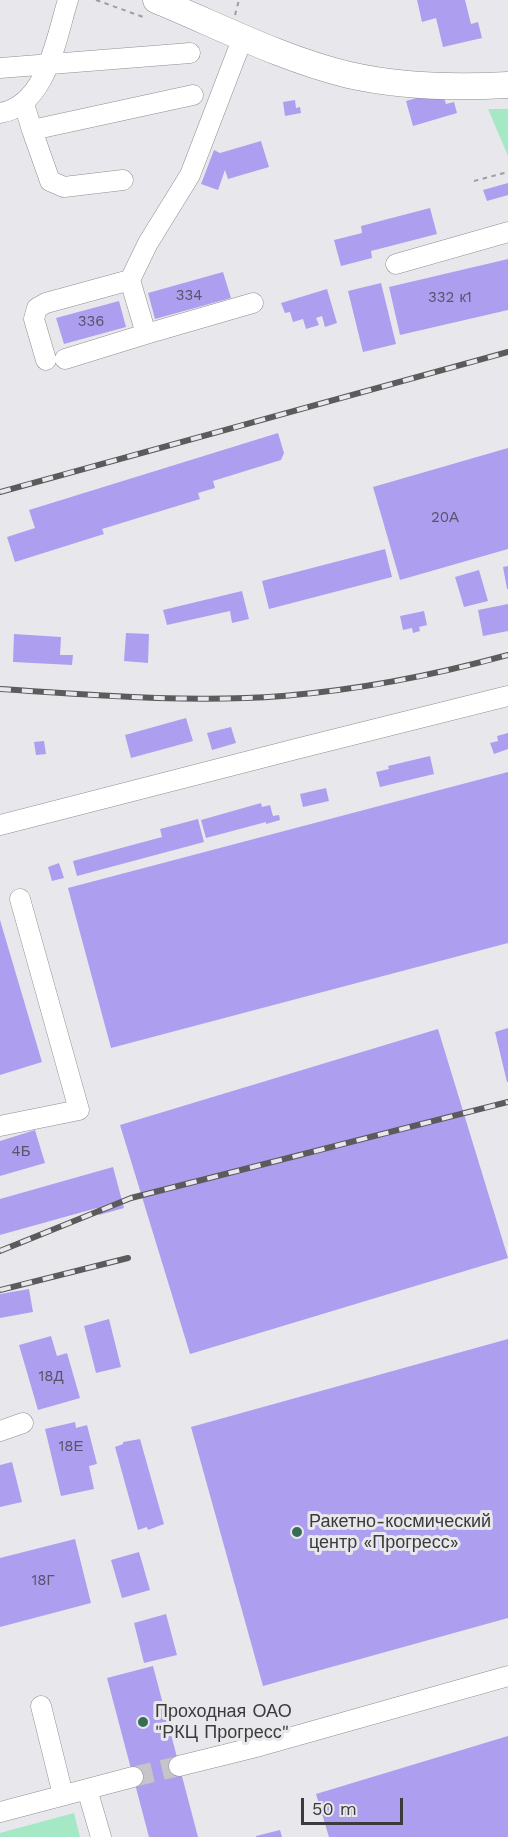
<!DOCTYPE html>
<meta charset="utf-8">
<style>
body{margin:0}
#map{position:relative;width:508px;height:1837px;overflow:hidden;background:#e8e8ec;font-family:"Work Sans",sans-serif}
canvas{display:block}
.scale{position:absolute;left:301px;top:1798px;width:102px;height:27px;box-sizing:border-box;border:3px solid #3b3b3c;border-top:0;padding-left:8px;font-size:18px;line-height:21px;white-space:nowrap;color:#3b3b3c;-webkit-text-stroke:4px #e8e8ec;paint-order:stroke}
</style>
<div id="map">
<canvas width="508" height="1837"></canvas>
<div class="scale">50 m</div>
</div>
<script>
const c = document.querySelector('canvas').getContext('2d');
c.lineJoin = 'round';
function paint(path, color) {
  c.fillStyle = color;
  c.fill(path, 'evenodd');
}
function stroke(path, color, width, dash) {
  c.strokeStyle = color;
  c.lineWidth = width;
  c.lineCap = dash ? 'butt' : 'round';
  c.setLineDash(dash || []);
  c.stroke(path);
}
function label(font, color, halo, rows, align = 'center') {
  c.font = font + ' "Work Sans",sans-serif';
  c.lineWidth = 6;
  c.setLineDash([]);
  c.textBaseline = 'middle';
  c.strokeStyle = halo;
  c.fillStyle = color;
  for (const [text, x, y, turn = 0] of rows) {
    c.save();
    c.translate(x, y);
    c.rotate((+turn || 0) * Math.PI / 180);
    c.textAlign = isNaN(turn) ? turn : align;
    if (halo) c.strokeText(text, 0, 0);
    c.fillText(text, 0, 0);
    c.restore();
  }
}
paint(new Path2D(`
 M488,109H508V156Z
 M74,1813L80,1837H0V1833Z`), '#a4e8c6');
paint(new Path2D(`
 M417,0H465L471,24L478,22L482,38L443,47L436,18L422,22Z
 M442,91L446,104L454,102L457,113L413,126L406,101Z
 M295,100L296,108L300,107L301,113L285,116L283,102Z
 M261,141L269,167L228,179L225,170L218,190L201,184L214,150L220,153Z
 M508,183V195L487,201L483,190Z
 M430,208L437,234L371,251L372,258L341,266L334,240L362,233L361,226Z
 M508,259V310L400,335L389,287Z
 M223,272L231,298L155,319L148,293Z
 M381,283L396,344L363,352L348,291Z
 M327,289L337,323L325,327L322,316L316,318L319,325L306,329L303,319L293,322L290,312L285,313L281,303Z
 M119,301L126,327L64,344L56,318Z
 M278,433L284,453L281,460L213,481L215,488L198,493L200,499L102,529L104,534L15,562L7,537L35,528L29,510Z
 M508,448V549L400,580L373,487Z
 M385,549L392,577L269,609L262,581Z
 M508,566V589H507L503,567Z
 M479,570L488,601L464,607L455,577Z
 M242,591L249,619L232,623L230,611L167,625L163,610Z
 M508,604V631L483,636L478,610Z
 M424,611L427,625L419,627L420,631L413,633L412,628L403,630L400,616Z
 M126,633L149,634L148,663L124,661Z
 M14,634L61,637L60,655H73L72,665L13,662Z
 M186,718L193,741L131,758L125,735Z
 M231,727L236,743L212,750L207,733Z
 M508,733V749L494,754L490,743L498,741L497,736Z
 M44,741L46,754L36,755L34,742Z
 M430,756L434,774L380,787L376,772L389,769L388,766Z
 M508,772V943L111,1048L68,888Z
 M326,788L329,801L303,807L300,794Z
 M261,803L262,807L270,805L273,816L279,815L280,820L266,824V822L206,838L201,820Z
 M198,819L204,842L77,876L73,861L162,837L160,829Z
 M59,863L64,878L52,881L48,867Z
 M0,920L42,1062L0,1075Z
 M508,1028V1082H507L495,1032Z
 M438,1029L508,1258L190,1354L120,1125Z
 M35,1130L45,1163L0,1176V1141Z
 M113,1167L124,1208L99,1215L97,1208L0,1235V1199Z
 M29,1289L33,1312L0,1318V1294Z
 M109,1319L121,1367L96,1373L84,1326Z
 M51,1336L57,1356L67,1353L80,1398L38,1410L19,1345Z
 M508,1339V1618L263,1686L191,1427Z
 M75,1422L76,1428L87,1425L97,1464L89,1466L94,1489L61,1496L45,1429Z
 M140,1439L164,1524L148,1530L147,1527L138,1530L115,1447L123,1444V1442Z
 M12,1462L22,1502L0,1507V1465Z
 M75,1539L91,1603L0,1627V1558Z
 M139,1552L150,1590L122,1598L111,1560Z
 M166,1614L177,1655L144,1663L134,1623Z
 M153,1666L198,1837H149L107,1678Z
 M508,1736V1837H329L316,1794Z
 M280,1830L282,1837H256V1836Z`), '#ae9ef0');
stroke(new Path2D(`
 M133,1777L179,1766`), '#c5c5c9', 20, [20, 10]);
const minor = new Path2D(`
 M243,37L190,175L148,243L130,280L146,334L253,303
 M0,68L190,53
 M24,104L32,130L193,95
 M0,113C47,105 56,38 68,0
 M32,130L50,181L64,187L123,180
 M396,264L508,232
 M65,359L146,334
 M46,360L34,319L37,308L46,303L130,280
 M0,825L300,748L508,696
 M0,1126L79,1110L20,899
 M0,1431L23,1423
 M41,1706L63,1795
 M179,1766L260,1746L508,1676
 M87,1789L101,1837
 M0,1812L133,1777`);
const major = new Path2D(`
 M156,0C219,26 282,59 349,75C402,87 454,88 508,85`);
stroke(minor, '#8e8e91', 21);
stroke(major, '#8e8e91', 27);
stroke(new Path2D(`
 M96,0L146,18
 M235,15L239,0
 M474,181L508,172`), '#9e9ea1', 2, [4.5, 4.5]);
stroke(minor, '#fff', 20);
stroke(major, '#fff', 26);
const rail = new Path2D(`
 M0,492L508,352
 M0,689C93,695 190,703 283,696C359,690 435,675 508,655
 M0,1251L131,1198L508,1102
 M0,1290L128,1258`);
stroke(rail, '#5b5b5c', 6);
stroke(rail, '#e8e8ec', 4, [11]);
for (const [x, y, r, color] of [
 [297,1532,6,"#366d54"],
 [143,1722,6,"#366d54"]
]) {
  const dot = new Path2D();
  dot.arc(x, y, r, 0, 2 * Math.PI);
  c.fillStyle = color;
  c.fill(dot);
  stroke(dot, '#e8e8ec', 2);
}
label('15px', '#585469', null, [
 ["334",189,296],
 ["332 к1",450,298],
 ["336",91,322],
 ["20А",445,518],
 ["4Б",21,1152],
 ["18Д",51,1377],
 ["18Е",71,1447],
 ["18Г",43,1581]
]);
label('18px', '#3b3b3c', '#e8e8ec', [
 ["Ракетно-космический",309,1522],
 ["центр «Прогресс»",309,1543],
 ["Проходная ОАО",155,1712],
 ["\"РКЦ Прогресс\"",155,1733]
], 'left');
</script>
